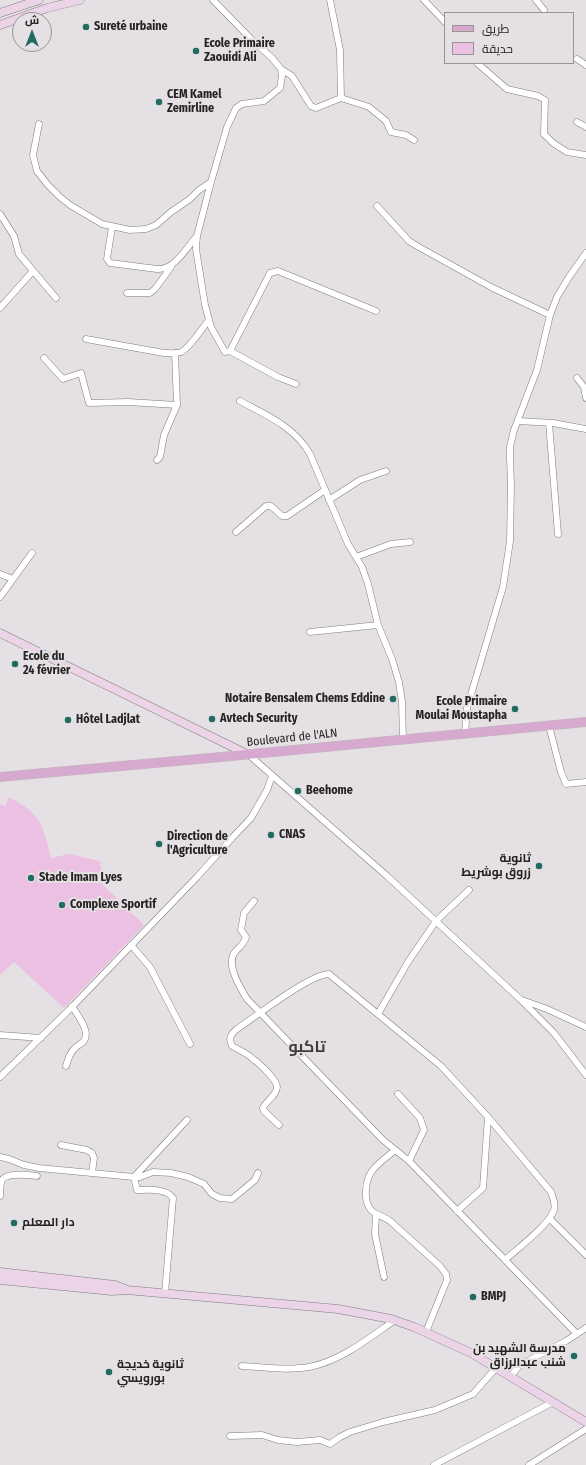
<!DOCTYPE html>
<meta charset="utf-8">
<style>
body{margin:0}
#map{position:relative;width:586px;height:1465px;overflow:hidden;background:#e5e0e4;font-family:"Fira Sans Condensed",Cairo,sans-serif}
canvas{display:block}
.legend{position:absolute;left:444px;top:12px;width:130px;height:52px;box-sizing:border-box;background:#e5e0e4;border:1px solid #989497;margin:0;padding:5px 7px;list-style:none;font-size:12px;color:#252324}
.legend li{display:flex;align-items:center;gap:8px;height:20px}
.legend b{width:20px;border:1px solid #989497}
.north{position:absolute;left:12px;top:12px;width:40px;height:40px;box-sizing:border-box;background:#e5e0e4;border:1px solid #989497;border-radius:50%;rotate:0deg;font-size:11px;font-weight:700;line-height:16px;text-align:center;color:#252324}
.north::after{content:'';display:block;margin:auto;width:14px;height:18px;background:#226b62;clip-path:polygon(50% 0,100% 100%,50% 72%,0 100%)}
</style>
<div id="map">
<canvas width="586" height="1465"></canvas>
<ul class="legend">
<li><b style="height:5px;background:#d7a9cf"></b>طريق</li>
<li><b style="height:11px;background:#ebc0e2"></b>حديقة</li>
</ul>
<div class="north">ش</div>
</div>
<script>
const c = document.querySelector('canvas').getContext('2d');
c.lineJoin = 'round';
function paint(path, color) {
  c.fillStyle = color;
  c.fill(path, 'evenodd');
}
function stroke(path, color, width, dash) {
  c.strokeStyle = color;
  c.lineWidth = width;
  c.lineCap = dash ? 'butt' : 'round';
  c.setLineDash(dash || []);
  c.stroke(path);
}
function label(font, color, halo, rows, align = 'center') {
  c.font = font + ' "Fira Sans Condensed",Cairo,sans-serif';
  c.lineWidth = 4;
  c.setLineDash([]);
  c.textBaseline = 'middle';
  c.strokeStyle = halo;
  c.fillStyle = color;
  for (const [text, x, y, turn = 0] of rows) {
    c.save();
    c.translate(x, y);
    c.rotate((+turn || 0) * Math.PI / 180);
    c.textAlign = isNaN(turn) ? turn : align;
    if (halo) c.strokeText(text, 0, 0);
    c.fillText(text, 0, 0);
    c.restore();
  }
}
paint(new Path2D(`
 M9,797C42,815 42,823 51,858L69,854L100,861L103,885L144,925L64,1008L14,962L0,975V804L5,806Z`), '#ebc0e2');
const street = new Path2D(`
 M330,0L340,50L341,98
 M424,0L445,22
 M536,0L544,10
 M577,59L586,65
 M477,63L507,89L538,96L545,100L544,134L553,143L567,152L586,155
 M281,69L292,76L311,106L316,108L341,98L363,105L369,107L386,121L391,132L406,135L414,140
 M577,122L586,127
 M39,124L33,155L37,171L47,184L60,197L70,205L102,224L130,230L146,229L156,225L171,212L190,199L199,190L211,182L227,127L236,108L242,104L264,101L280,88L282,76L281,69L272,58L251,39L213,0
 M211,182L197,236L196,249L205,305L211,327L225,352L230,351L270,273L278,271L376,311
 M377,206L409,241L417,246L491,287L550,315
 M0,214L14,236L19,254L56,298
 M112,227L107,259L110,263L157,269C175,270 186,248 197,236
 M127,293H150L155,289L171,267
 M0,308L33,271
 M86,339L164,353C169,353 176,354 181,352C190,348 202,328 209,320
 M230,351L278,377L296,384
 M44,358L63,379L81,373L89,403L128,402L177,405
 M577,378L584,387L586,398
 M240,401C266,415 295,427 310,454L348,544L362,567L368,584L378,625L392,659L399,682L402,702L403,740
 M518,421L553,423L586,429
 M549,423L558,534
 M157,460L160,457L164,435L177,405L175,353
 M329,500L360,480L386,471
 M236,532L266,506H271L282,516H287L325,490
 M356,557L391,544L410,542
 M0,574L13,579
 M0,597L32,553
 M310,632L378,625
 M549,726L561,772L566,784L586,782
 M465,734L467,708L503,587L510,541L511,485L510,458V447L514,430L537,370L550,315L557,297L569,277L586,253
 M249,755L387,876L520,999L554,1033L586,1075
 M254,901L244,913L241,930L246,937C243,946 240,946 235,952C225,964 241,989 247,999L383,1140L409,1161L577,1334
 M131,945L150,967L190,1044
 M522,1000L547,1009L586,1027
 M378,1014L408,962L436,921L469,890
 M0,1035L41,1038
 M66,1066C68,1059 70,1052 76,1047C78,1045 82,1044 84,1041C91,1031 77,1015 72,1006
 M0,1077L69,1010L197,877L232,838L251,818L267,790L272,776
 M398,1094L420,1118L424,1130L409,1161
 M279,1125L264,1111L263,1108C266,1101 277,1095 277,1087C277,1080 259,1063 253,1059C247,1053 239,1050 232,1046C228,1038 231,1034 237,1029C255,1017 310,974 329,974L441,1066L488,1117L551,1192C553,1198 556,1204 554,1210C549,1225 517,1249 505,1260
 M61,1145L87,1150L92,1153L94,1158L92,1173
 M395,1150C388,1156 378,1163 372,1171C365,1181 363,1201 371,1210C374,1214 385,1217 390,1221L440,1266L446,1274L447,1280L426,1332
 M0,1157L9,1159L24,1165L39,1168L134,1177H140L153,1172L171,1173L188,1177L204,1184L212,1194L220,1198L232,1199L255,1180L258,1173
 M0,1196C0,1191 0,1184 2,1180C7,1172 28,1175 37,1176
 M457,1211L483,1188L488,1117
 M376,1214L375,1234L384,1277
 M550,1219L586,1255
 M165,1293L173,1198C166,1188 148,1190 137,1190L134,1177L187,1120
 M242,1366C264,1367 288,1371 309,1367C341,1361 369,1338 395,1320
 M510,1377L520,1365L566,1341L586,1328
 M230,1436L262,1435L278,1440L297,1442L320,1440L330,1444L340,1437L350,1432L383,1422L435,1410L473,1394L496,1368
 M434,1465L553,1402
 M529,1465L586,1429`);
const secondary = new Path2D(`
 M0,13L39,0
 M0,25L47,8L80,0
 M0,633L249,755
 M0,1272L115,1285L125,1289
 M0,1280L112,1291L127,1290L338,1309L391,1319L414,1327L471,1353L586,1422`);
const primary = new Path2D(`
 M0,777L221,757L586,722`);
stroke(street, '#807b7f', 7);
stroke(secondary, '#807b7f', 9);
stroke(primary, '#bebdbd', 10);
stroke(street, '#fff', 6);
stroke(secondary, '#ebd4e7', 8);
stroke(primary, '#d7a9cf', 9);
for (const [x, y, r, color] of [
 [86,27,4,"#226b62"],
 [196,51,4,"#226b62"],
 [159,102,4,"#226b62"],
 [15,664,4,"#226b62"],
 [393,699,4,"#226b62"],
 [515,709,4,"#226b62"],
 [212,719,4,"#226b62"],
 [68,720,4,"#226b62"],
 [298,791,4,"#226b62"],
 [271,835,4,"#226b62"],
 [159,844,4,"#226b62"],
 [539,866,4,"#226b62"],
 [31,878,4,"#226b62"],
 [62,905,4,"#226b62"],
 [14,1223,4,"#226b62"],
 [473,1297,4,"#226b62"],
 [574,1356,4,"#226b62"],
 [109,1372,4,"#226b62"]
]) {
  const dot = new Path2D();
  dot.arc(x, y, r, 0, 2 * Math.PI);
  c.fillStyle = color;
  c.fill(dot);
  stroke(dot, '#e5e0e4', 1.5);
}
label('bold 12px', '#252324', '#e5e0e4', [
 ["Sureté urbaine",94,27],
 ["Ecole Primaire",204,44],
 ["Zaouidi Ali",204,58],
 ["CEM Kamel",167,95],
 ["Zemirline",167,109],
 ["Ecole du",23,657],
 ["24 février",23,671],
 ["Notaire Bensalem Chems Eddine",385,699,"right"],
 ["Ecole Primaire",507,702,"right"],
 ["Moulai Moustapha",507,716,"right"],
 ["Avtech Security",220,719],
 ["Hôtel Ladjlat",76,720],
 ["Beehome",306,791],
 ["CNAS",279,835],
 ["Direction de",167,837],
 ["l'Agriculture",167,851],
 ["ثانوية",531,859,"right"],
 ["زروق بوشريط",531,873,"right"],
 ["Stade Imam Lyes",39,878],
 ["Complexe Sportif",70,905],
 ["دار المعلم",22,1223],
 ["BMPJ",481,1297],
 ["مدرسة الشهيد بن",566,1349,"right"],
 ["شنب عبدالرزاق",566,1363,"right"],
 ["ثانوية خديجة",117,1365],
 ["بورويسي",117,1379]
], 'left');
label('12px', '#252324', '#e5e0e4', [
 ["Boulevard de l'ALN",292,738,-6]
]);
label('bold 16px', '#3f3b3e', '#e5e0e4', [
 ["تاكبو",307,1048]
]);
</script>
